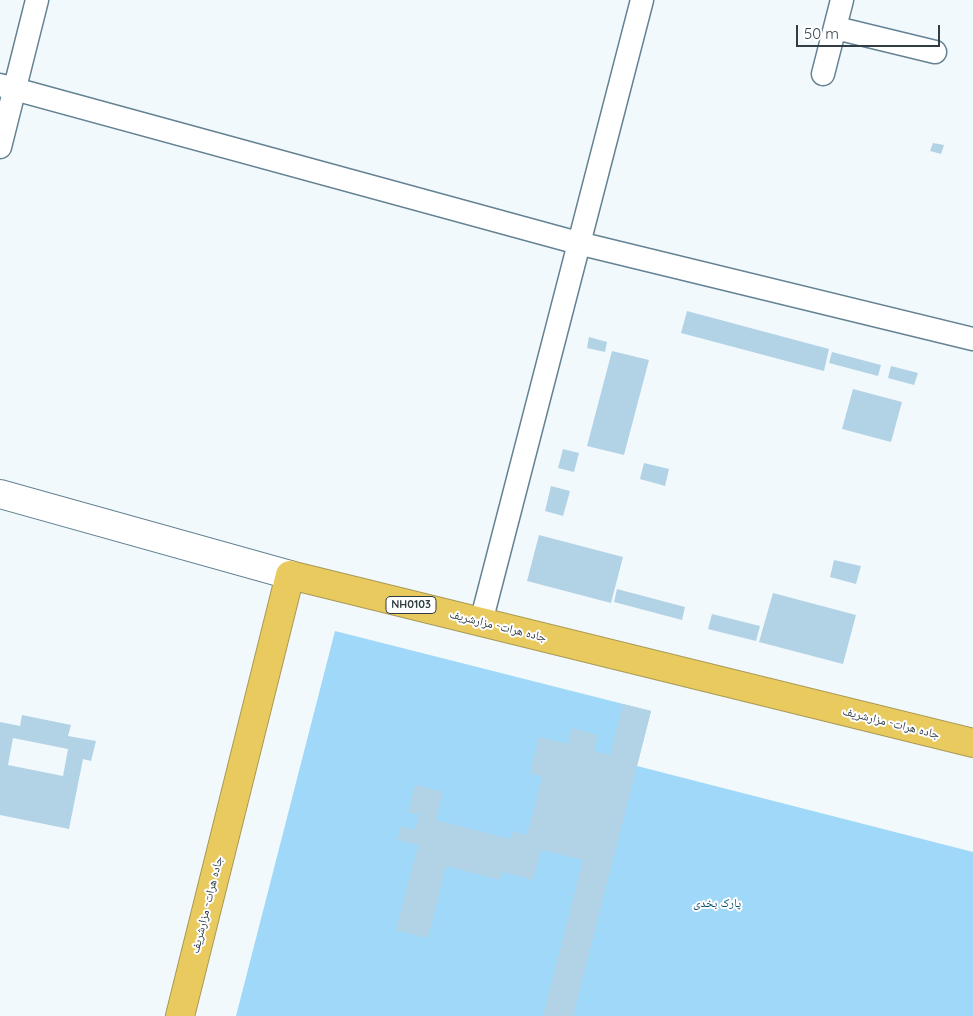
<!DOCTYPE html>
<meta charset="utf-8">
<style>
body{margin:0}
#map{position:relative;width:973px;height:1016px;overflow:hidden;background:#f2f9fd;font-family:Quicksand,sans-serif}
canvas{display:block}
.scale{position:absolute;left:796px;top:25px;width:144px;height:22px;box-sizing:border-box;border:2px solid #303d45;border-top:0;padding-left:6px;font-size:15px;line-height:18px;white-space:nowrap;color:#303d45;-webkit-text-stroke:4px #fff;paint-order:stroke}
</style>
<div id="map">
<canvas width="973" height="1016"></canvas>
<div class="scale">50 m</div>
</div>
<script>
const c = document.querySelector('canvas').getContext('2d');
c.lineJoin = 'round';
function paint(path, color) {
  c.fillStyle = color;
  c.fill(path, 'evenodd');
}
function stroke(path, color, width, dash) {
  c.strokeStyle = color;
  c.lineWidth = width;
  c.lineCap = dash ? 'butt' : 'round';
  c.setLineDash(dash || []);
  c.stroke(path);
}
function label(font, color, halo, rows, align = 'center') {
  c.font = font + ' Quicksand,"Noto Naskh Arabic",sans-serif';
  c.lineWidth = 4;
  c.setLineDash([]);
  c.textBaseline = 'middle';
  c.strokeStyle = halo;
  c.fillStyle = color;
  for (const [text, x, y, turn = 0] of rows) {
    c.save();
    c.translate(x, y);
    c.rotate((+turn || 0) * Math.PI / 180);
    c.textAlign = isNaN(turn) ? turn : align;
    if (halo) c.strokeText(text, 0, 0);
    c.fillText(text, 0, 0);
    c.restore();
  }
}
paint(new Path2D(`
 M335,631L651,711L637,766L973,852V1016H236Z`), '#9fd8f8');
paint(new Path2D(`
 M933,143L944,145L941,154L930,151Z
 M687,311L829,349L824,371L681,333Z
 M589,337L607,342L605,352L587,348Z
 M612,351L649,360L624,455L587,446Z
 M832,352L881,365L878,376L829,363Z
 M891,366L918,373L914,385L888,378Z
 M853,389L902,402L891,442L842,429Z
 M563,449L579,453L574,472L558,468Z
 M644,463L669,469L665,486L640,479Z
 M551,486L570,491L563,516L545,511Z
 M539,535L623,557L611,603L527,581Z
 M834,560L861,566L856,584L830,577Z
 M617,589L685,607L682,620L614,602Z
 M773,593L856,615L843,664L759,642Z
 M712,614L760,626L756,641L708,629Z
 M623,704L651,711L573,1016H543L583,860L541,850L533,880L502,872L500,880L446,866L428,938L396,930L418,845L397,840L401,826L415,830L419,815L408,812L415,785L443,792L436,820L510,839L512,831L527,835L542,777L530,773L539,737L568,744L572,728L598,735L594,751L610,755Z
 M22,715L71,725L68,736L96,741L91,761L83,759L69,829L0,815V722L20,726ZM13,738L68,749L63,776L8,765Z`), '#b2d3e5');
const street = new Path2D(`
 M836,28L935,52
 M823,74L842,0
 M0,85L578,243L973,339
 M0,147L37,0
 M481,622L642,0`);
const secondary = new Path2D(`
 M0,494L290,575`);
const highway = new Path2D(`
 M180,1016L290,575L973,743`);
stroke(street, '#638293', 25);
stroke(secondary, '#638293', 30);
stroke(highway, '#a89955', 30);
stroke(street, '#fff', 22);
stroke(secondary, '#fff', 28);
stroke(highway, '#e8ca5e', 28);
for (const [x, y, w] of [
 [411,605,50]
]) {
  const box = new Path2D();
  box.roundRect(x - w / 2, y - 8.5, w, 17, 4);
  c.fillStyle = '#fff';
  c.fill(box);
  stroke(box, '#303d45', 1);
}
label('bold 11px', '#303d45', null, [
 ["NH0103",411,605]
]);
label('12px', '#303d45', '#fff', [
 ["جاده هرات- مزارشریف",498,626,14],
 ["جاده هرات- مزارشریف",891,723,14],
 ["جاده هرات- مزارشریف",207,905,-76]
]);
label('12px', '#09506e', '#fff', [
 ["پارک بخدی",717,903]
]);
</script>
